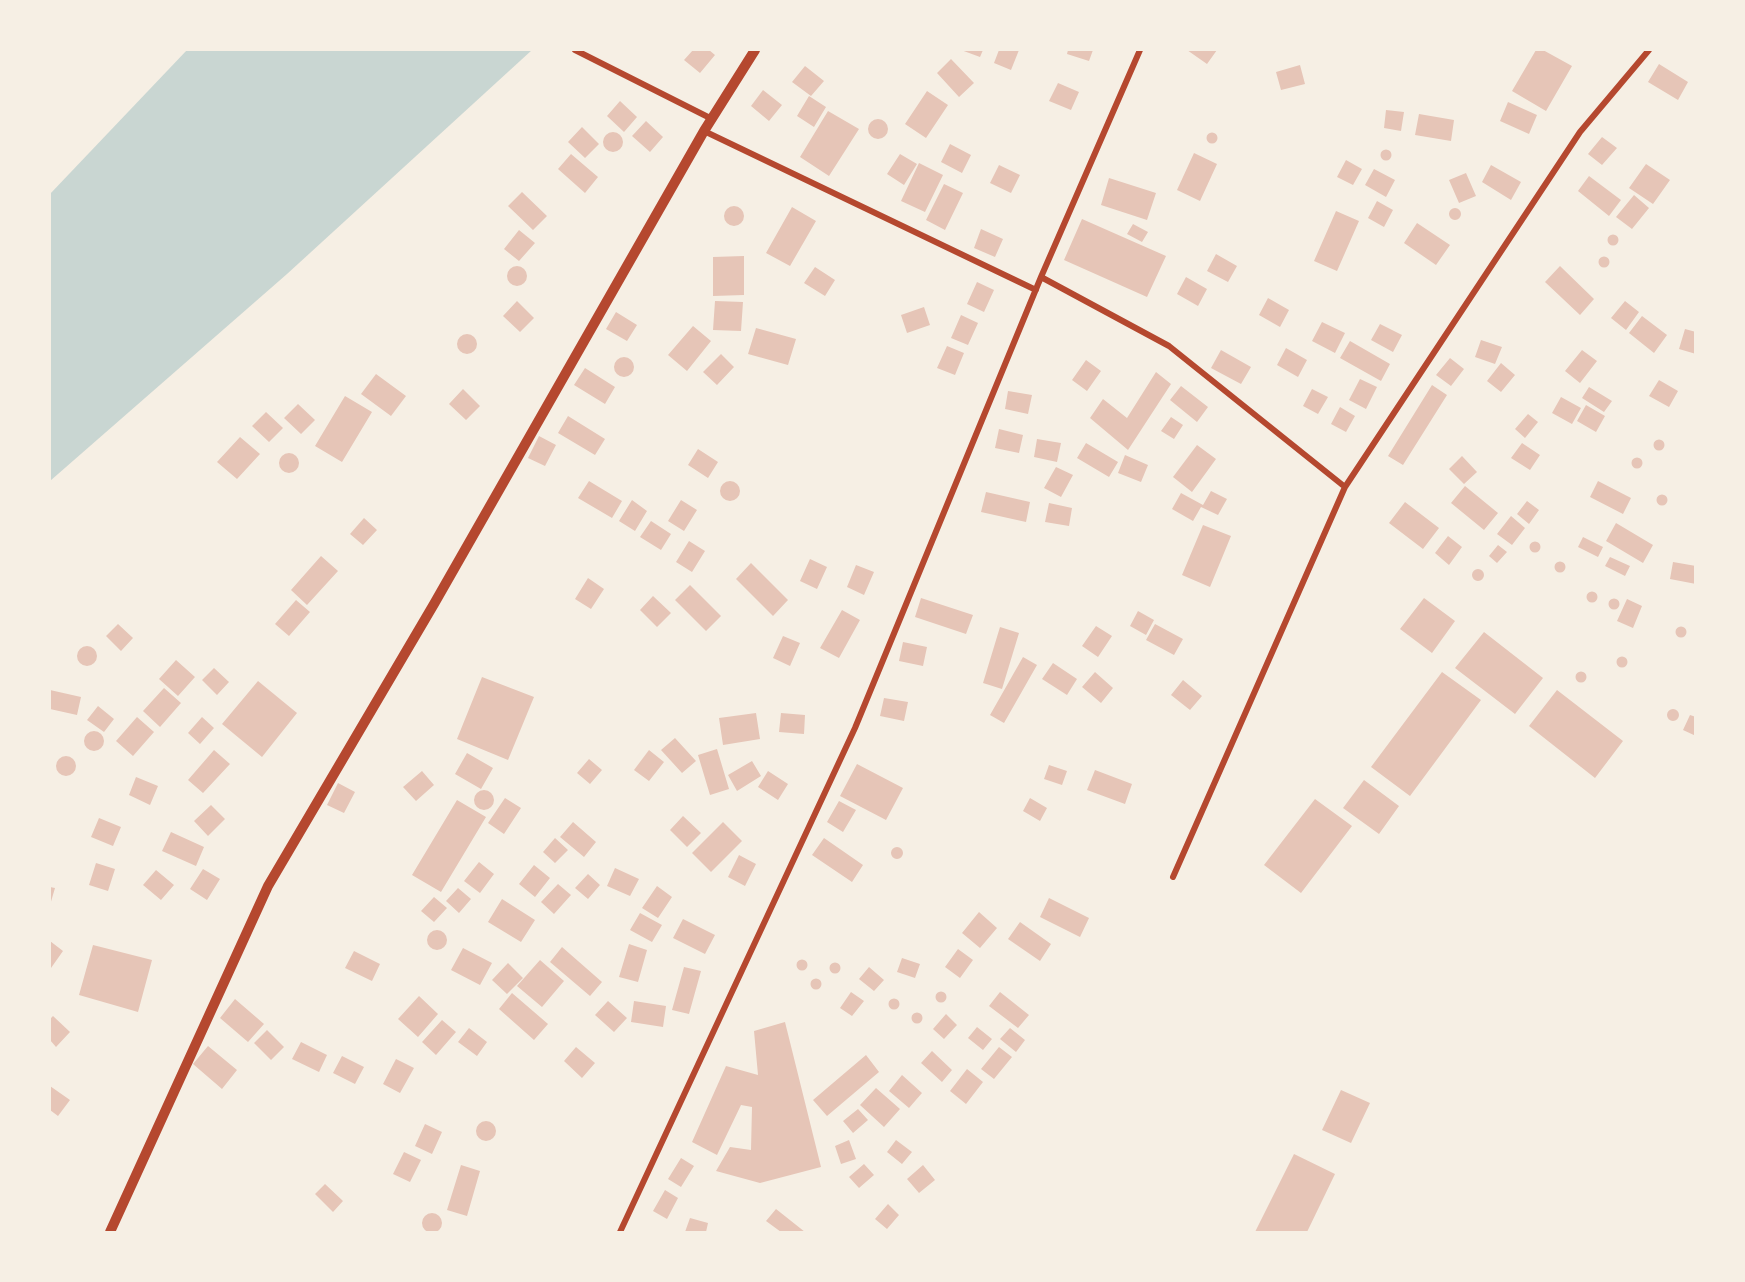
<!DOCTYPE html>
<style>
body{margin:0}
#map{position:relative;width:1745px;height:1282px;overflow:hidden;background:#f6efe4;font-family:Commissioner,sans-serif}
canvas{display:block}
.frame{position:absolute;inset:0;border:51px solid #f6efe4;pointer-events:none}
</style>
<div id="map">
<canvas width="1745" height="1282"></canvas>
<div class="frame"></div>
</div>
<script>
const c = document.querySelector('canvas').getContext('2d');
c.lineJoin = 'round';
function paint(path, color) {
  c.fillStyle = color;
  c.fill(path, 'evenodd');
}
function stroke(path, color, width, dash) {
  c.strokeStyle = color;
  c.lineWidth = width;
  c.lineCap = dash ? 'butt' : 'round';
  c.setLineDash(dash || []);
  c.stroke(path);
}
paint(new Path2D(`
 M187,50H532L287,274L50,481V194Z`), '#c9d6d2');
paint(new Path2D(`
 M693,50H709L715,55L700,73L684,60Z
 M961,50H983L980,57Z
 M999,50H1019L1011,70L994,63Z
 M1068,50H1093L1089,61L1067,54Z
 M1187,50H1217L1207,64Z
 M1536,50H1543L1572,66L1546,111L1512,91Z
 M951,59L974,83L959,97L937,73Z
 M1659,64L1688,82L1678,100L1648,82Z
 M1300,65L1305,84L1281,90L1276,72Z
 M805,66L824,81L811,96L792,82Z
 M1058,83L1079,92L1071,110L1049,101Z
 M763,90L782,105L769,121L751,106Z
 M927,91L948,105L926,138L905,124Z
 M809,96L826,107L814,127L797,116Z
 M620,101L637,117L624,132L607,116Z
 M1508,102L1537,115L1529,134L1500,121Z
 M1386,110L1404,112L1401,131L1384,128Z
 M828,111L859,129L829,176L800,157Z
 M1419,114L1454,120L1451,141L1415,135Z
 M868 129a10 10 0 1 1 20 0a10 10 0 1 1-20 0Z
 M646,121L663,137L650,152L632,136Z
 M582,127L599,144L585,158L568,142Z
 M603 142a10 10 0 1 1 20 0a10 10 0 1 1-20 0Z
 M1206.5 138a5.5 5.5 0 1 1 11 0a5.5 5.5 0 1 1-11 0Z
 M1602,137L1617,148L1602,165L1588,154Z
 M950,144L971,155L962,173L941,162Z
 M1380.5 155a5.5 5.5 0 1 1 11 0a5.5 5.5 0 1 1-11 0Z
 M1194,153L1217,164L1200,201L1177,190Z
 M571,154L598,177L585,193L558,169Z
 M900,154L917,164L904,185L887,174Z
 M1346,160L1362,169L1353,185L1337,177Z
 M919,163L943,175L925,212L901,201Z
 M1646,164L1670,180L1653,204L1629,188Z
 M999,165L1020,175L1011,193L990,183Z
 M1491,165L1521,182L1511,200L1482,182Z
 M1374,169L1395,180L1386,197L1365,185Z
 M1466,173L1476,196L1459,203L1449,180Z
 M1589,176L1621,200L1609,216L1578,191Z
 M1109,178L1156,193L1147,220L1101,205Z
 M944,184L963,193L945,230L926,220Z
 M522,192L547,216L533,230L508,206Z
 M1634,195L1649,208L1632,229L1616,217Z
 M1377,201L1393,210L1384,227L1368,218Z
 M724 216a10 10 0 1 1 20 0a10 10 0 1 1-20 0Z
 M792,207L816,221L790,266L766,253Z
 M1449 214a6 6 0 1 1 12 0a6 6 0 1 1-12 0Z
 M1336,211L1359,221L1337,271L1314,261Z
 M1082,219L1166,256L1147,297L1064,260Z
 M1417,223L1450,245L1436,265L1404,243Z
 M1133,224L1148,232L1142,242L1127,234Z
 M981,229L1003,239L995,257L974,248Z
 M519,230L535,243L519,261L504,249Z
 M1607.5 240a5.5 5.5 0 1 1 11 0a5.5 5.5 0 1 1-11 0Z
 M1216,254L1237,266L1228,282L1207,271Z
 M744,256V295L713,296V257Z
 M1598.5 262a5.5 5.5 0 1 1 11 0a5.5 5.5 0 1 1-11 0Z
 M1560,266L1594,299L1580,315L1545,282Z
 M507 276a10 10 0 1 1 20 0a10 10 0 1 1-20 0Z
 M815,267L835,280L825,296L804,283Z
 M1186,277L1207,289L1198,306L1177,294Z
 M977,282L994,290L984,312L967,304Z
 M1268,298L1289,310L1280,327L1259,315Z
 M517,301L534,318L520,332L503,316Z
 M715,301L743,302L741,331L713,330Z
 M1625,301L1639,312L1626,330L1611,318Z
 M924,307L930,325L907,333L901,315Z
 M616,312L637,325L627,341L606,329Z
 M961,315L978,323L968,345L951,338Z
 M1642,316L1667,335L1654,353L1629,333Z
 M1322,322L1345,333L1335,353L1312,341Z
 M1380,324L1402,335L1393,352L1371,340Z
 M693,326L711,341L687,371L668,355Z
 M756,328L796,339L788,365L748,354Z
 M1685,329L1696,332V354L1679,349Z
 M457 344a10 10 0 1 1 20 0a10 10 0 1 1-20 0Z
 M1481,340L1502,347L1495,364L1475,357Z
 M1350,341L1390,364L1381,381L1340,358Z
 M947,346L964,353L955,375L937,368Z
 M1286,348L1307,360L1298,377L1277,365Z
 M1221,350L1251,367L1241,384L1211,368Z
 M1582,350L1597,361L1580,383L1565,371Z
 M721,354L734,367L717,385L703,372Z
 M614 367a10 10 0 1 1 20 0a10 10 0 1 1-20 0Z
 M1450,358L1464,369L1451,386L1436,375Z
 M1086,360L1101,371L1087,391L1072,380Z
 M1501,363L1515,375L1501,392L1487,381Z
 M585,368L615,387L605,404L574,385Z
 M1156,372L1171,384L1128,450L1090,418L1103,399L1127,418Z
 M376,374L406,396L391,416L361,394Z
 M1360,379L1377,387L1366,409L1349,400Z
 M1659,380L1678,391L1669,407L1649,396Z
 M1432,385L1447,395L1403,465L1388,456Z
 M1181,386L1208,407L1197,422L1170,400Z
 M1589,387L1612,401L1604,412L1582,398Z
 M463,389L480,406L466,420L449,404Z
 M1312,389L1328,397L1318,414L1303,406Z
 M1008,391L1032,395L1028,414L1005,409Z
 M345,396L372,412L342,462L315,446Z
 M1561,397L1581,408L1572,424L1552,413Z
 M298,404L315,420L301,434L284,418Z
 M1586,405L1605,416L1596,432L1577,421Z
 M1340,407L1355,416L1346,432L1331,424Z
 M266,412L283,428L269,442L252,426Z
 M1528,414L1538,422L1525,438L1515,429Z
 M568,416L605,439L595,455L558,433Z
 M1171,417L1183,425L1174,439L1161,431Z
 M999,429L1023,435L1019,453L995,448Z
 M539,436L556,445L545,466L528,458Z
 M240,437L260,454L237,479L217,462Z
 M1037,439L1061,443L1057,462L1034,457Z
 M1653.5 445a5.5 5.5 0 1 1 11 0a5.5 5.5 0 1 1-11 0Z
 M1086,443L1118,462L1109,477L1077,458Z
 M1522,443L1540,455L1530,470L1511,458Z
 M1197,445L1216,459L1192,492L1173,477Z
 M698,449L718,462L708,478L688,465Z
 M279 463a10 10 0 1 1 20 0a10 10 0 1 1-20 0Z
 M1125,455L1148,465L1141,482L1118,473Z
 M1462,456L1477,472L1464,484L1449,469Z
 M1631.5 463a5.5 5.5 0 1 1 11 0a5.5 5.5 0 1 1-11 0Z
 M1056,467L1073,475L1061,497L1044,488Z
 M589,481L622,501L612,518L578,498Z
 M1598,481L1631,498L1623,514L1590,497Z
 M720 491a10 10 0 1 1 20 0a10 10 0 1 1-20 0Z
 M1465,486L1498,513L1484,530L1451,503Z
 M1211,491L1227,499L1218,515L1201,507L1193,521L1172,509L1181,493L1203,505Z
 M986,492L1030,502L1026,522L981,512Z
 M1656.5 500a5.5 5.5 0 1 1 11 0a5.5 5.5 0 1 1-11 0Z
 M632,500L647,511L635,531L619,521Z
 M681,500L697,510L684,531L668,521Z
 M1527,501L1539,510L1529,524L1517,514Z
 M1405,502L1439,528L1423,549L1389,523Z
 M1049,503L1072,508L1069,526L1045,522Z
 M1511,516L1525,528L1512,545L1497,534Z
 M364,518L377,530L363,545L350,534Z
 M651,521L671,534L661,550L640,537Z
 M1616,523L1653,545L1643,563L1606,541Z
 M1203,525L1231,536L1210,587L1182,575Z
 M1448,536L1462,547L1449,565L1435,553Z
 M1583,537L1603,547L1598,557L1578,547Z
 M689,541L705,551L692,572L676,562Z
 M1529.5 547a5.5 5.5 0 1 1 11 0a5.5 5.5 0 1 1-11 0Z
 M1498,545L1507,552L1497,563L1489,556Z
 M321,556L338,571L307,605L291,590Z
 M1610,557L1630,566L1625,576L1605,566Z
 M810,559L827,567L817,589L800,581Z
 M1554.5 567a5.5 5.5 0 1 1 11 0a5.5 5.5 0 1 1-11 0Z
 M1673,562L1696,566V584L1670,579Z
 M751,563L788,600L773,616L736,579Z
 M856,565L874,572L864,595L847,587Z
 M1472 575a6 6 0 1 1 12 0a6 6 0 1 1-12 0Z
 M588,578L604,589L591,609L575,599Z
 M690,585L721,616L706,631L675,600Z
 M1586.5 597a5.5 5.5 0 1 1 11 0a5.5 5.5 0 1 1-11 0Z
 M653,596L671,613L657,627L640,610Z
 M921,598L973,615L966,634L915,617Z
 M1424,598L1455,621L1432,653L1400,629Z
 M1608.5 604a5.5 5.5 0 1 1 11 0a5.5 5.5 0 1 1-11 0Z
 M1627,599L1642,606L1633,628L1617,621Z
 M296,600L310,612L289,636L275,624Z
 M842,610L860,620L839,658L820,648Z
 M1138,611L1154,620L1146,635L1130,626Z
 M118,624L133,638L121,651L106,636Z
 M1155,624L1183,639L1174,655L1146,640Z
 M1096,626L1112,636L1098,657L1082,646Z
 M1675.5 632a5.5 5.5 0 1 1 11 0a5.5 5.5 0 1 1-11 0Z
 M1000,627L1019,633L1002,689L983,683Z
 M1484,632L1543,678L1515,714L1455,668Z
 M783,636L800,643L790,666L773,658Z
 M903,642L927,647L923,666L899,661Z
 M77 656a10 10 0 1 1 20 0a10 10 0 1 1-20 0Z
 M1616.5 662a5.5 5.5 0 1 1 11 0a5.5 5.5 0 1 1-11 0Z
 M1023,657L1037,665L1004,723L990,715Z
 M176,660L195,677L178,696L159,679Z
 M1053,663L1077,679L1067,695L1042,679Z
 M214,668L229,682L217,695L202,680Z
 M1575.5 677a5.5 5.5 0 1 1 11 0a5.5 5.5 0 1 1-11 0Z
 M1095,672L1113,688L1101,703L1082,687Z
 M1442,672L1481,700L1410,796L1371,767Z
 M482,677L534,697L508,760L457,739Z
 M1183,680L1202,696L1190,710L1171,695Z
 M258,681L297,713L262,757L222,724Z
 M164,688L181,703L160,727L143,711Z
 M50,690L81,697L77,715L50,709Z
 M1557,690L1623,741L1595,778L1529,726Z
 M884,698L908,702L904,721L880,716Z
 M98,706L114,719L104,732L87,720Z
 M1667 715a6 6 0 1 1 12 0a6 6 0 1 1-12 0Z
 M756,713L760,739L723,745L719,718Z
 M781,713L805,715L804,734L779,732Z
 M1690,715L1696,717V736L1683,730Z
 M137,717L154,732L133,756L116,741Z
 M202,717L214,728L200,744L188,733Z
 M84 741a10 10 0 1 1 20 0a10 10 0 1 1-20 0Z
 M675,738L696,761L682,773L661,750Z
 M717,749L729,789L710,795L698,755Z
 M214,750L230,764L203,793L188,780Z
 M649,750L664,762L649,781L634,770Z
 M467,753L493,768L481,789L455,774Z
 M56 766a10 10 0 1 1 20 0a10 10 0 1 1-20 0Z
 M589,759L602,770L590,784L577,773Z
 M752,761L761,776L737,791L728,775Z
 M857,764L903,788L886,820L840,796Z
 M1049,765L1067,771L1062,785L1044,779Z
 M1095,770L1132,784L1125,804L1087,790Z
 M422,771L434,785L416,801L403,787Z
 M768,771L788,784L778,800L758,787Z
 M136,777L158,786L150,805L129,795Z
 M1364,780L1399,806L1379,834L1343,808Z
 M338,783L355,792L344,813L327,805Z
 M474 800a10 10 0 1 1 20 0a10 10 0 1 1-20 0Z
 M505,798L521,808L504,834L488,823Z
 M1030,798L1047,808L1040,821L1023,811Z
 M1315,799L1352,826L1301,893L1264,865Z
 M457,800L486,817L441,892L412,875Z
 M839,801L856,810L843,832L827,822Z
 M211,805L225,819L208,836L194,821Z
 M683,816L701,833L687,847L670,830Z
 M99,818L121,827L113,846L91,837Z
 M573,822L596,842L584,857L560,837Z
 M723,822L742,841L711,872L692,853Z
 M171,832L204,847L196,866L162,851Z
 M555,838L568,850L555,863L543,852Z
 M824,838L863,865L852,882L812,855Z
 M891 853a6 6 0 1 1 12 0a6 6 0 1 1-12 0Z
 M739,855L756,864L745,886L728,877Z
 M479,862L494,874L480,893L464,881Z
 M96,863L115,869L108,891L89,885Z
 M534,865L550,878L535,897L519,884Z
 M615,868L639,879L630,896L607,886Z
 M203,869L220,879L207,900L190,889Z
 M156,870L174,885L161,900L143,885Z
 M588,874L600,885L588,899L575,888Z
 M558,884L571,895L554,914L541,902Z
 M657,886L672,897L658,918L642,908Z
 M50,887L55,888L50,905Z
 M458,888L471,899L459,913L446,901Z
 M434,897L447,908L434,922L421,911Z
 M1049,898L1089,918L1080,937L1040,917Z
 M502,899L535,920L521,942L488,922Z
 M979,912L997,928L980,948L962,933Z
 M640,913L662,925L652,942L630,930Z
 M683,919L715,935L705,954L673,938Z
 M1020,922L1051,944L1040,961L1008,939Z
 M427 940a10 10 0 1 1 20 0a10 10 0 1 1-20 0Z
 M50,941L63,951L51,968L50,967Z
 M629,944L647,950L638,982L619,977Z
 M93,945L152,960L138,1012L79,995Z
 M562,947L602,982L590,996L550,962Z
 M463,948L492,963L480,985L451,970Z
 M958,949L973,960L960,978L945,967Z
 M354,951L380,964L372,981L345,968Z
 M902,958L920,964L915,978L897,972Z
 M796.5 965a5.5 5.5 0 1 1 11 0a5.5 5.5 0 1 1-11 0Z
 M540,960L564,981L542,1007L517,986Z
 M829.5 968a5.5 5.5 0 1 1 11 0a5.5 5.5 0 1 1-11 0Z
 M508,963L523,978L507,994L492,980Z
 M684,967L701,971L689,1014L672,1010Z
 M869,967L884,980L874,991L859,979Z
 M810.5 984a5.5 5.5 0 1 1 11 0a5.5 5.5 0 1 1-11 0Z
 M935.5 997a5.5 5.5 0 1 1 11 0a5.5 5.5 0 1 1-11 0Z
 M851,992L864,1001L852,1016L840,1008Z
 M1000,992L1029,1015L1018,1028L989,1006Z
 M512,993L548,1024L534,1040L499,1009Z
 M419,996L438,1014L418,1037L398,1019Z
 M888.5 1004a5.5 5.5 0 1 1 11 0a5.5 5.5 0 1 1-11 0Z
 M235,999L264,1024L248,1042L220,1018Z
 M608,1001L627,1018L614,1032L595,1015Z
 M634,1001L666,1006L663,1027L631,1022Z
 M911.5 1018a5.5 5.5 0 1 1 11 0a5.5 5.5 0 1 1-11 0Z
 M946,1014L957,1025L944,1039L933,1029Z
 M53,1016L70,1032L56,1047L50,1040V1019Z
 M442,1020L456,1032L436,1055L422,1042Z
 M785,1022L821,1167L760,1183L716,1171L730,1147L751,1150L752,1107L741,1105L717,1155L692,1142L726,1066L758,1075L754,1031Z
 M977,1027L992,1039L983,1050L968,1038Z
 M469,1028L487,1042L477,1056L458,1042Z
 M1010,1028L1025,1040L1016,1052L1000,1039Z
 M267,1030L284,1047L271,1060L254,1043Z
 M301,1042L327,1055L319,1072L292,1059Z
 M208,1046L237,1070L222,1089L193,1064Z
 M576,1047L595,1063L582,1078L564,1061Z
 M999,1047L1012,1057L994,1079L981,1069Z
 M932,1051L952,1070L942,1082L921,1063Z
 M866,1055L879,1072L827,1116L813,1100Z
 M342,1056L364,1067L355,1084L333,1073Z
 M396,1059L414,1068L400,1093L383,1084Z
 M967,1069L983,1082L966,1104L950,1091Z
 M902,1075L922,1093L909,1108L889,1091Z
 M50,1086L70,1100L58,1116L50,1110Z
 M876,1088L900,1109L884,1127L860,1105Z
 M1341,1090L1370,1103L1351,1143L1322,1130Z
 M858,1109L868,1120L853,1133L843,1121Z
 M476 1131a10 10 0 1 1 20 0a10 10 0 1 1-20 0Z
 M425,1124L442,1132L432,1154L415,1146Z
 M849,1140L856,1159L841,1164L835,1146Z
 M896,1140L912,1152L902,1164L887,1152Z
 M404,1152L421,1160L410,1182L393,1174Z
 M1294,1154L1335,1174L1307,1232H1255Z
 M681,1158L694,1166L681,1187L668,1179Z
 M864,1164L874,1175L859,1188L849,1177Z
 M461,1165L480,1171L467,1216L447,1210Z
 M923,1165L935,1180L919,1193L907,1179Z
 M325,1184L343,1201L333,1212L315,1194Z
 M665,1190L678,1198L667,1219L653,1211Z
 M888,1204L899,1215L887,1229L875,1219Z
 M776,1209L805,1232H781L766,1221Z
 M422 1223a10 10 0 1 1 20 0a10 10 0 1 1-20 0Z
 M690,1218L708,1223L706,1232H685Z`), '#e6c5b7');
stroke(new Path2D(`
 M575,50L712,119
 M704,131L1036,290
 M1041,277L1169,346L1345,487
 M1173,877L1345,487L1580,132L1649,50
 M620,1232L855,728L1041,277L1140,50`), '#b5482f', 6);
stroke(new Path2D(`
 M110,1232L268,886L434,604L704,131L755,50`), '#b5482f', 10);
</script>
